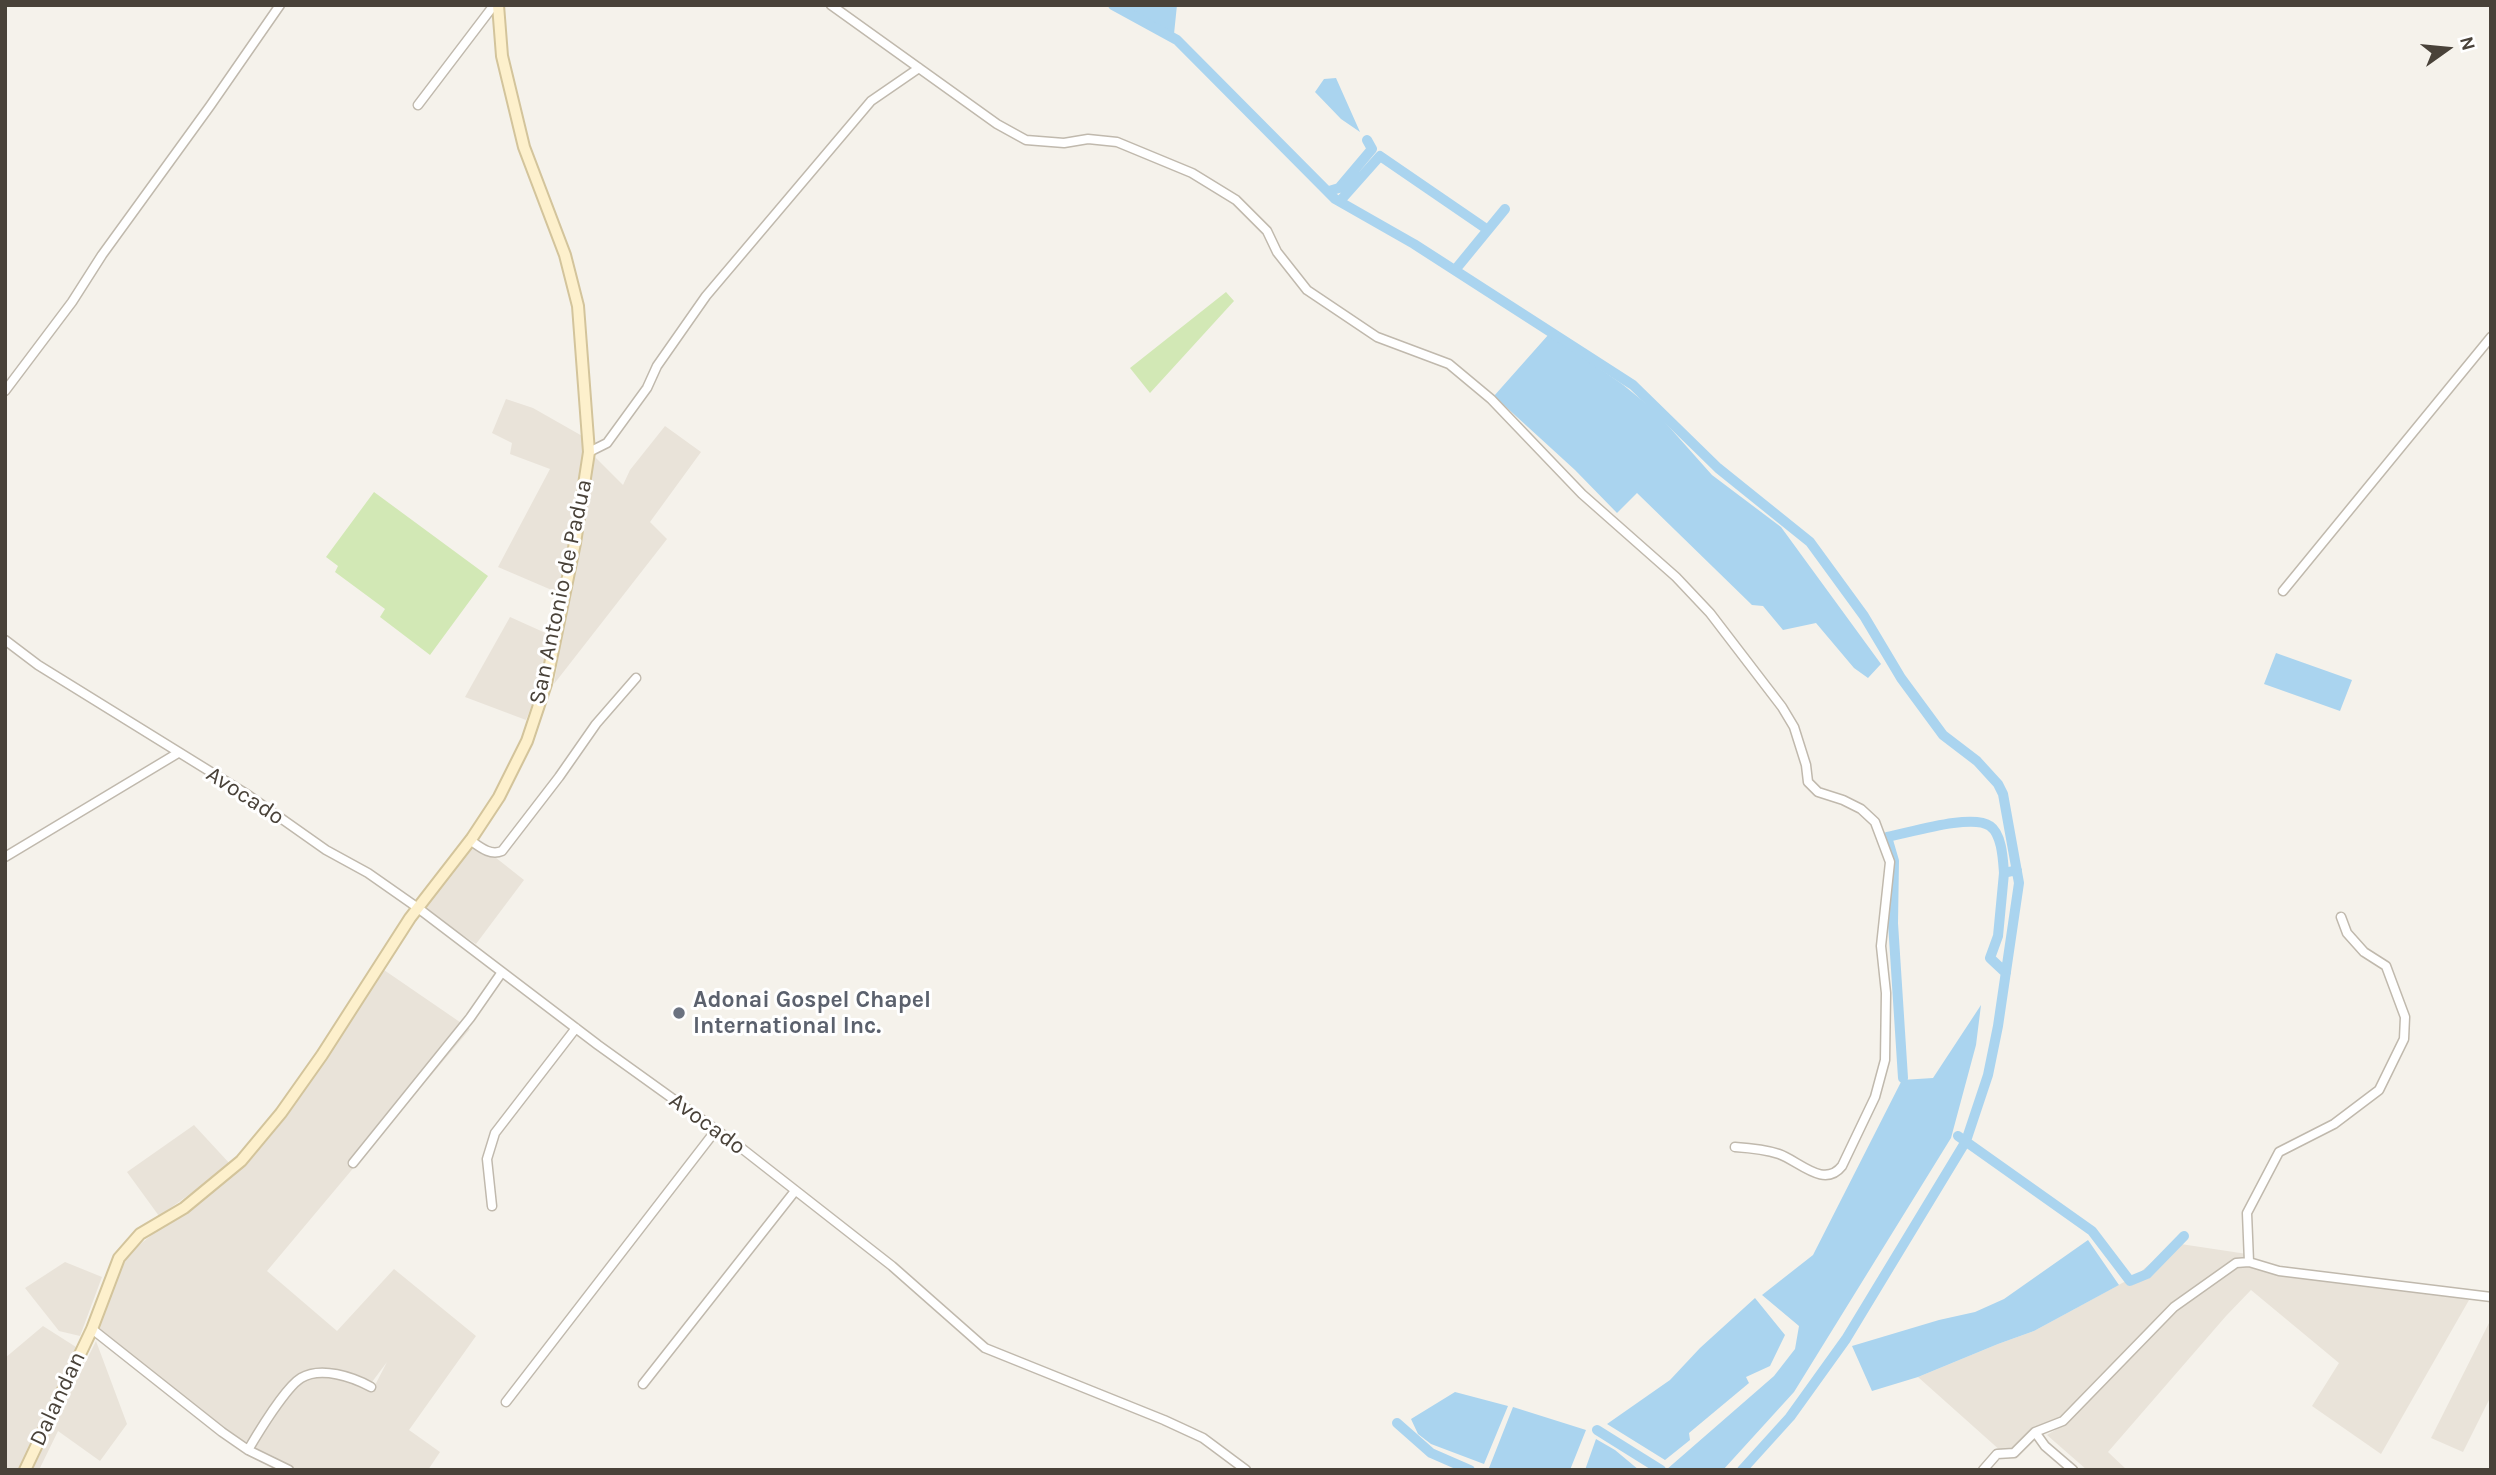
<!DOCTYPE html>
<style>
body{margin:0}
#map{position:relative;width:2496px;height:1475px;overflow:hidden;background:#f5f2eb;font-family:Karla,sans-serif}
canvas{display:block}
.frame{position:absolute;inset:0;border:7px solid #494239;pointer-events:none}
.north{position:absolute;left:2412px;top:14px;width:70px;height:70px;-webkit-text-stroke:5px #fff;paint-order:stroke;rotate:75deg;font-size:19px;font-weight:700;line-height:28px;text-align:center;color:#494239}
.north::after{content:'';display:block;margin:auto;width:24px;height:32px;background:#494239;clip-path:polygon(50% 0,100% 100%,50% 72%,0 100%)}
</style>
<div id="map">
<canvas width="2496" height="1475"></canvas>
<div class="frame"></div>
<div class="north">N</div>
</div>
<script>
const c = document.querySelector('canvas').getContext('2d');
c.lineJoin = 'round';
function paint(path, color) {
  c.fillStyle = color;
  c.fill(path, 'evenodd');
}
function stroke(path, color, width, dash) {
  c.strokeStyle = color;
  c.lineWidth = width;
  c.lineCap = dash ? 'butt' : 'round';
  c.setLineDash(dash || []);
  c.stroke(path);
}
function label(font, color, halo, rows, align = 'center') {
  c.font = font + ' Karla,sans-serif';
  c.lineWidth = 6;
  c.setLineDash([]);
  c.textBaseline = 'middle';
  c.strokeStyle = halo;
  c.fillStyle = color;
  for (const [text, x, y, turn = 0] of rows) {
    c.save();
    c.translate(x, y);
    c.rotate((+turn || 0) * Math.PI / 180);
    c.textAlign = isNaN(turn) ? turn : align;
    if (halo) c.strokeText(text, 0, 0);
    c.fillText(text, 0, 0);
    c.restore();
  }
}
paint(new Path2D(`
 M506,399L533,408L584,437L582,475L573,516L561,594L498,567L550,469L510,454L512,443L492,433Z
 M665,426L701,452L650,522L667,539L554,684L592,454L623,485L630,470Z
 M510,617L550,635L541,682L526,720L465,697Z
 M476,842L524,880L476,944L423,909Z
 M384,970L470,1029L267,1271L337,1331L394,1269L476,1336L409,1430L440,1452L428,1470H293L248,1447L259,1438L302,1379L332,1376L355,1380L372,1391L387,1362L372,1382L356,1374L332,1371L298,1374L249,1441L239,1443L95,1329L123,1258L159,1229L192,1209L245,1165L286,1117Z
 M194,1125L231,1165L159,1216L127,1172Z
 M2174,1243L2247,1254L2249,1260L2238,1261L2175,1305L2063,1418L2017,1447L2002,1452L1918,1377L1998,1344L2034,1331L2137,1275Z
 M65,1262L102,1277L80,1336L59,1331L25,1288Z
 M2238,1266H2251L2396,1286L2469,1300L2381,1454L2312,1406L2339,1363L2251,1290L2226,1316L2108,1452L2127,1470H2087L2047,1435L2065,1424L2176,1309Z
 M2491,1319V1396L2463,1452L2431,1438Z
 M43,1326L76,1347L19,1470H5V1358Z
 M96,1341L127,1424L100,1461L58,1431L39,1470H32Z`), '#e9e3d9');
paint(new Path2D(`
 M1226,292L1234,301L1150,393L1130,368Z
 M374,492L488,576L430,655L380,617L385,609L335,572L338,566L326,557Z`), '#d2e8b5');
paint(new Path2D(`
 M1121,5H1177L1174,34Z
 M1336,78L1360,132L1341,119L1315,92L1324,79Z
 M1549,334L1622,384L1654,410L1712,475L1781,527L1881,664L1868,678L1854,668L1816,623L1783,630L1763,606L1752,605L1637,493L1617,513L1575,470L1494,396Z
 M2276,653L2352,680L2340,711L2264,684Z
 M1981,1005L1976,1045L1951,1138L1794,1392L1723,1470H1666L1774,1376L1795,1349L1799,1326L1762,1295L1813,1255L1902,1080L1933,1078Z
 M2088,1240L2119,1285L2034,1331L1998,1344L1918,1377L1872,1391L1852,1346L1939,1320L1975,1312L2004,1299Z
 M1755,1298L1785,1335L1770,1366L1746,1377L1749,1383L1689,1433L1690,1440L1665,1460L1607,1424L1670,1380L1700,1348Z
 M1455,1392L1508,1406L1484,1464L1431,1444L1418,1434L1411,1419Z
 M1513,1407L1586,1430L1570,1470L1489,1468Z
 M1596,1439L1615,1450L1639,1470H1585Z`), '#aad4ef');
stroke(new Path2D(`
 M1113,5L1177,40L1335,199L1414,244L1633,385L1718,468L1810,542L1864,616L1901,678L1943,735L1977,761L1998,784L2003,794L2019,883L1998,1026L1988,1075L1966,1141L1846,1339L1790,1417L1742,1470
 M1329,191L1339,188L1372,149L1367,140
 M1340,201L1380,156L1488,230
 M1455,270L1505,209
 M2004,873L1998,936L1990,958L2006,973
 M1903,1078L1893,923L1894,861L1887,837C1909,833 1972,813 1990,826C2002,834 2003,860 2004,873L2017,870
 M1958,1136L2092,1231L2130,1281L2147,1274L2184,1236
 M1397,1423L1431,1453L1470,1470
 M1597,1430L1661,1470`), '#aad4ef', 10);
const street = new Path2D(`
 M831,5L997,124L1026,140L1064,143L1088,139L1117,142L1192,173L1236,200L1267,231L1277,252L1307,290L1377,337L1449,364L1491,399L1582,494L1676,577L1710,613L1782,707L1794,727L1806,765L1808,782L1818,792L1843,800L1861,809L1875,822L1890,862L1881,946L1886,993L1885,1060L1875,1097L1842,1166C1824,1189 1799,1161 1779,1154C1764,1149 1750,1148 1735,1147
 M418,105L494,5
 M5,391L72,302L102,255L210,106L280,5
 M589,452L607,443L647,388L657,366L706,296L871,101L919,68
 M2283,591L2491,337
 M5,640L38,665L248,795L326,850L368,873L418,908L598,1045L740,1147L892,1266L985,1348L1164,1420L1203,1438L1246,1470
 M470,840C480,847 490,856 502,851L559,777L596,724L636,678
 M5,857L178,753
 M353,1163L470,1018L502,972
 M492,1206L487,1159L495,1133L576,1028
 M2249,1262L2247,1213L2279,1152L2334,1124L2379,1090L2404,1039L2405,1017L2386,966L2364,952L2347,933L2341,917
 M92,1329L222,1432L248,1450L289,1470
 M643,1384L795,1191
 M506,1402L716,1130
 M2035,1432L2045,1446L2073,1470
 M248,1450C258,1433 286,1387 301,1378C321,1366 353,1377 371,1387
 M1983,1470L1997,1454L2014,1453L2035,1432L2063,1421L2174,1307L2236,1263L2249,1262L2279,1271L2491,1297`);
const secondary = new Path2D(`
 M25,1470L92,1329L119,1258L140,1234L184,1208L241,1161L281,1113L322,1055L410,918L472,838L499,797L527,741L546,684L575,543L589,452L578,306L565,255L524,147L502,56L498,5`);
stroke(street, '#c0b9ad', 11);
stroke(secondary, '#d3c49b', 14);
stroke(street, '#fff', 8);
stroke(secondary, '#fdf0cc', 10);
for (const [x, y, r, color] of [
 [679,1013,7,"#6b7280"]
]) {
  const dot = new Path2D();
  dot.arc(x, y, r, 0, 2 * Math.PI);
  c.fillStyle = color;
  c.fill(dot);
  stroke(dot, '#fff', 2.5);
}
label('23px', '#494239', '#fff', [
 ["San Antonio de Padua",561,592,-78],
 ["Avocado",245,796,33],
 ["Avocado",707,1124,36],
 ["Dalandan",58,1399,-65]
]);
label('bold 23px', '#5b616d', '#fff', [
 ["Adonai Gospel Chapel",693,1000],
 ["International Inc.",693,1026]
], 'left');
</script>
